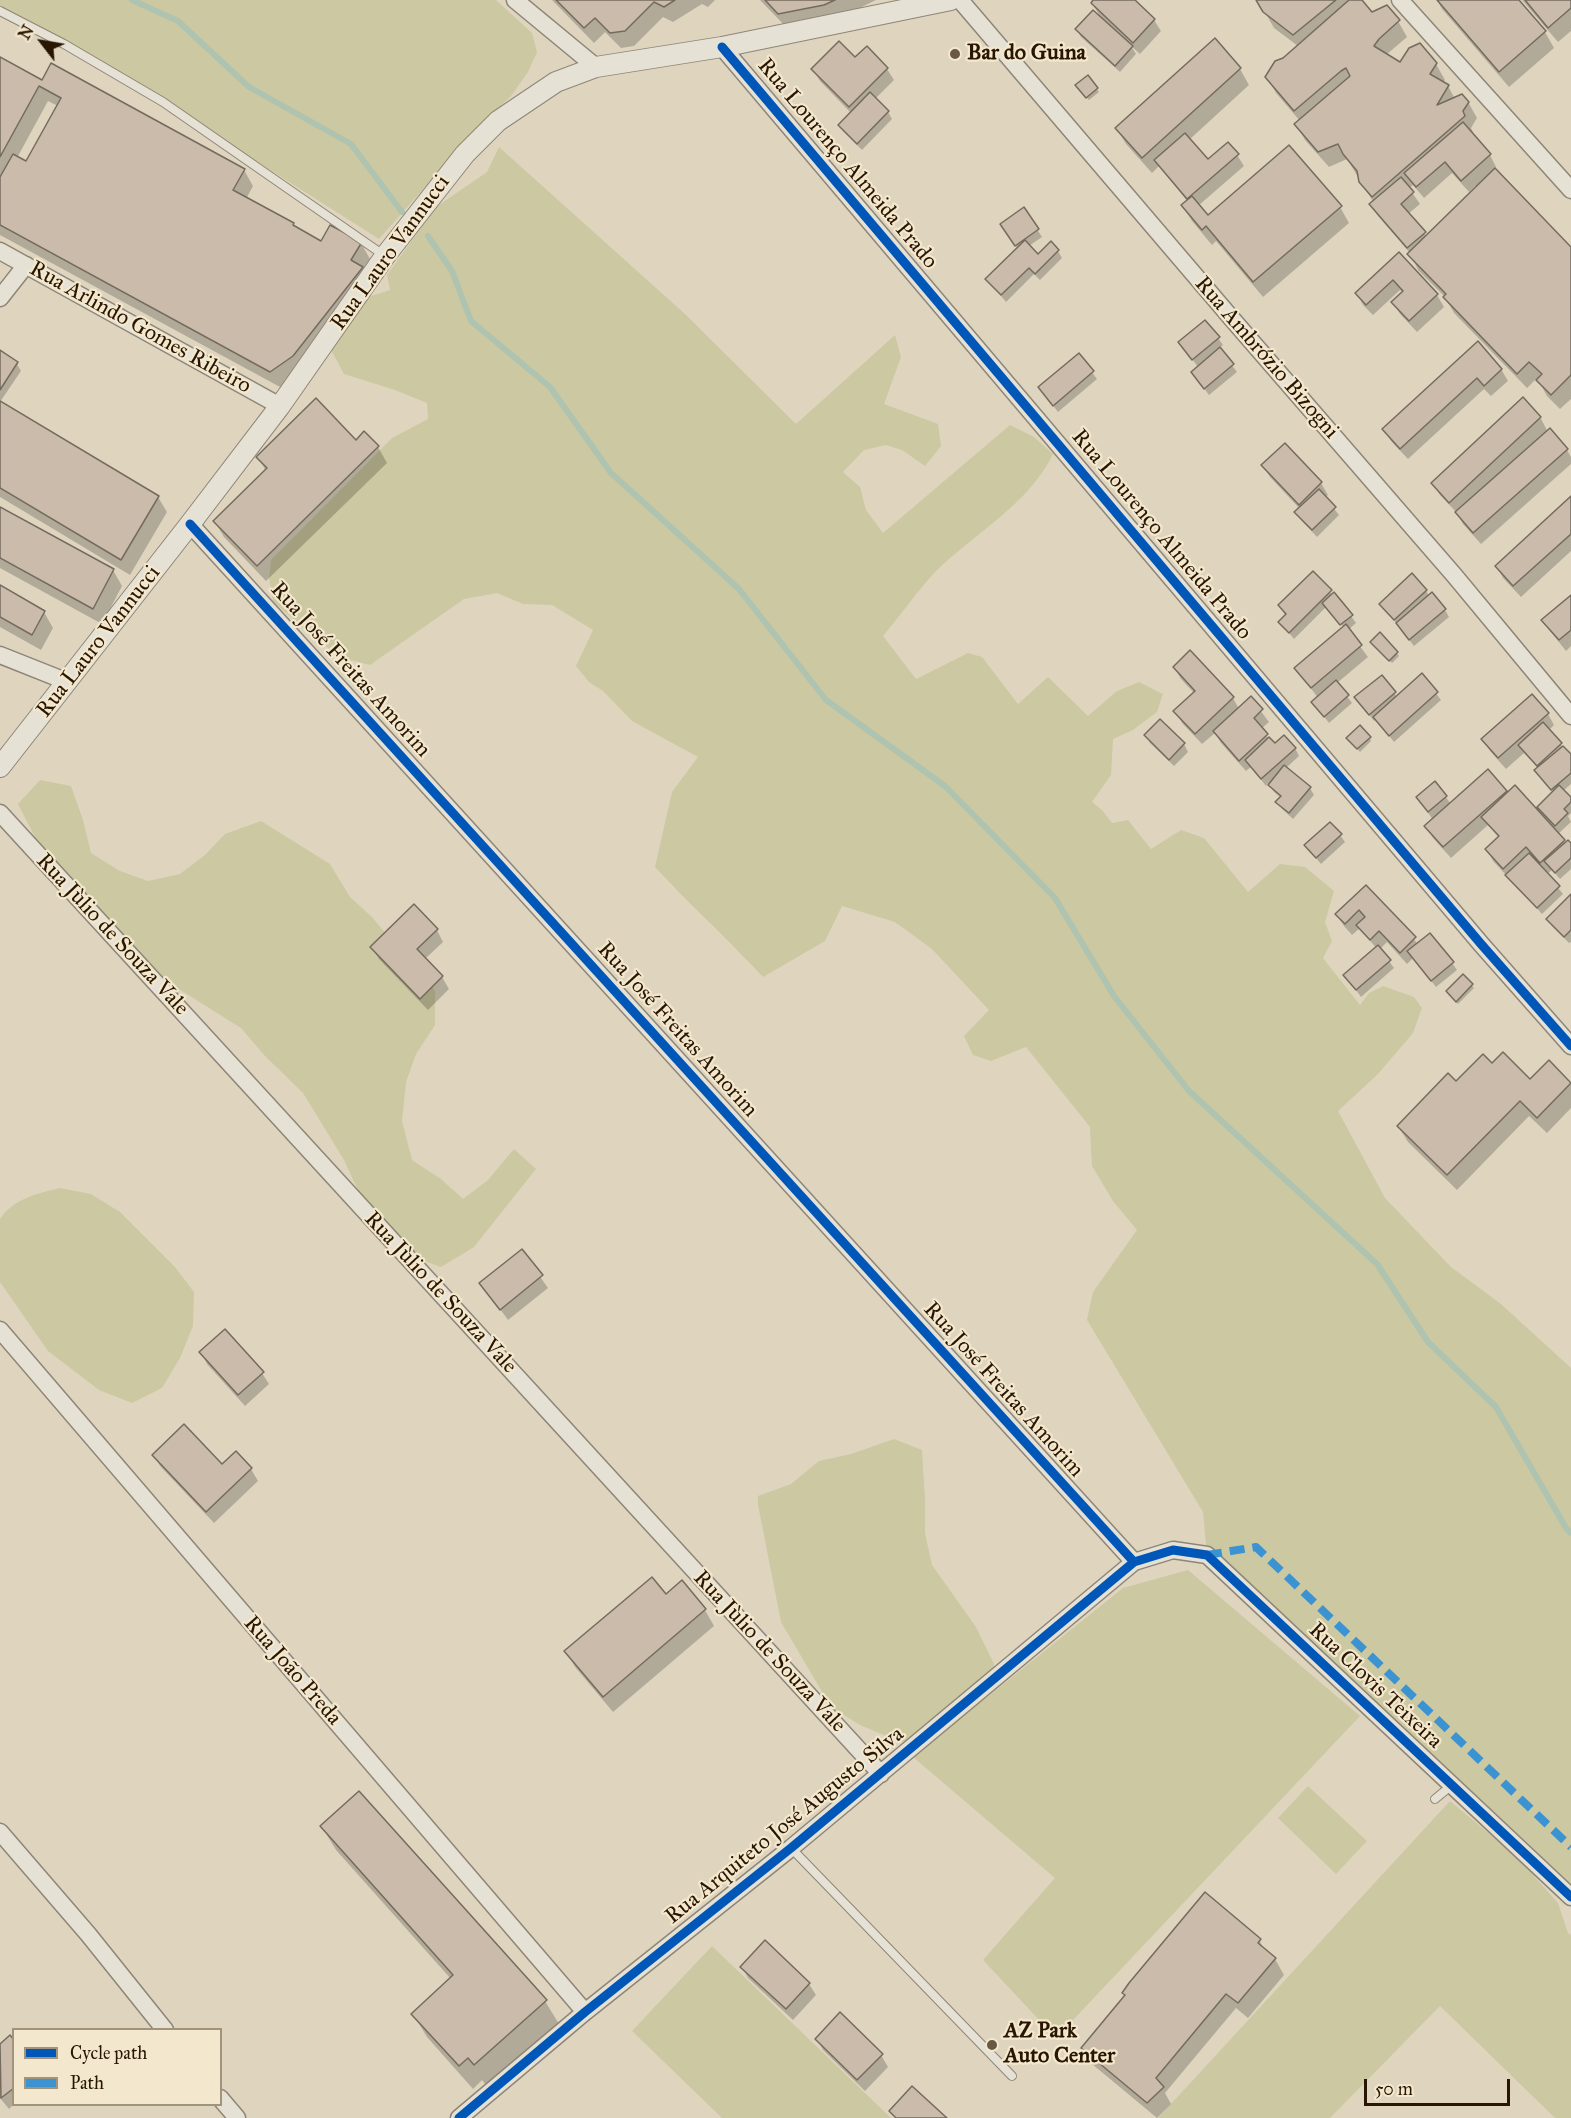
<!DOCTYPE html>
<meta charset="utf-8">
<style>
body{margin:0}
#map{position:relative;width:1571px;height:2118px;overflow:hidden;background:#dfd5bf;font-family:"IM FELL Great Primer",serif}
canvas{display:block}
.legend{position:absolute;left:12px;top:2028px;width:210px;height:78px;box-sizing:border-box;background:#f3e8cd;border:2px solid #a2947c;margin:0;padding:8px 10px;list-style:none;font-size:18px;color:#281502}
.legend li{display:flex;align-items:center;gap:12px;height:30px}
.legend b{width:30px;border:2px solid #a2947c}
.north{position:absolute;left:12px;top:12px;width:60px;height:60px;-webkit-text-stroke:4px #f3e8cd;paint-order:stroke;rotate:301deg;font-size:16px;font-weight:700;line-height:24px;text-align:center;color:#281502}
.north::after{content:'';display:block;margin:auto;width:21px;height:27px;background:#281502;clip-path:polygon(50% 0,100% 100%,50% 72%,0 100%)}
.scale{position:absolute;left:1364px;top:2079px;width:146px;height:27px;box-sizing:border-box;border:3px solid #281502;border-top:0;padding-left:8px;font-size:18px;line-height:21px;white-space:nowrap;color:#281502;-webkit-text-stroke:4px #f3e8cd;paint-order:stroke}
</style>
<div id="map">
<canvas width="1571" height="2118"></canvas>
<ul class="legend">
<li><b style="height:8px;background:#0057b8"></b>Cycle path</li>
<li><b style="height:8px;background:#3c93d1"></b>Path</li>
</ul>
<div class="north">N</div>
<div class="scale">50 m</div>
</div>
<script>
const c = document.querySelector('canvas').getContext('2d');
c.lineJoin = 'round';
function paint(path, color) {
  c.fillStyle = color;
  c.fill(path, 'evenodd');
}
function stroke(path, color, width, dash) {
  c.strokeStyle = color;
  c.lineWidth = width;
  c.lineCap = dash ? 'butt' : 'round';
  c.setLineDash(dash || []);
  c.stroke(path);
}
function label(font, color, halo, rows, align = 'center') {
  c.font = font + ' "IM FELL Great Primer",serif';
  c.lineWidth = 4.5;
  c.setLineDash([]);
  c.textBaseline = 'middle';
  c.strokeStyle = halo;
  c.fillStyle = color;
  for (const [text, x, y, turn = 0] of rows) {
    c.save();
    c.translate(x, y);
    c.rotate((+turn || 0) * Math.PI / 180);
    c.textAlign = isNaN(turn) ? turn : align;
    if (halo) c.strokeText(text, 0, 0);
    c.fillText(text, 0, 0);
    c.restore();
  }
}
paint(new Path2D(`
 M0,0H496L532,33L537,52L528,72L511,96L481,124L379,239L163,102L0,12Z
 M499,147L685,314L796,424L895,335L901,357L884,404L938,424L941,446L925,466L902,450L886,445L864,450L843,472L860,487L866,510L883,533L1010,425L1034,437L1053,454C1029,504 975,533 936,571C917,591 901,615 883,636L916,679L968,653L982,657L1018,704L1048,677L1088,716L1117,691L1139,682L1163,694L1157,712L1133,730L1113,739L1111,775L1092,802L1102,810L1112,823L1128,820L1151,849L1181,830L1204,838L1248,892L1280,864L1305,867L1334,891L1325,922L1332,941L1323,958L1360,1005L1369,993L1383,986L1414,997L1422,1008L1413,1033L1378,1074L1338,1111L1385,1198L1451,1267L1501,1304L1571,1368V1897L1207,1555L1203,1512L1087,1320L1093,1292L1137,1230L1113,1201L1092,1166L1090,1127L1026,1047L991,1061L973,1055L964,1036L989,1010L932,949L895,922L842,906L825,941L763,977C728,939 690,905 655,867L672,792L698,757L632,721L603,691L589,682L576,666L593,630L552,605L523,604L497,593L464,599L370,665L339,657L273,602L269,578L271,560L392,438L428,419L427,403L395,390L344,374L330,348L368,297L390,290L387,275L436,207L487,172Z
 M40,780L71,786L83,820L91,853L120,871L148,881L180,874L205,855L225,834L261,821L330,864L350,897L372,917L395,945L417,966L435,991V1025L416,1054L406,1082L402,1121L412,1160L441,1179L463,1199L488,1180L514,1149L536,1169L474,1247L441,1267L413,1257L379,1236L344,1160L303,1093L265,1056L241,1028L123,954L46,859L18,804Z
 M60,1188L91,1194L120,1212L175,1267L194,1292L193,1326L180,1358L162,1388L132,1403L99,1390L48,1351L0,1282V1219C13,1199 38,1193 60,1188Z
 M894,1439L922,1450L925,1500V1533L932,1565L976,1627L994,1664L986,1698L1123,1588L1188,1570L1360,1716L1056,2038L983,1960L1055,1878L913,1757L920,1750L860,1725L831,1707L781,1622L758,1505V1496L791,1484L819,1461L851,1454Z
 M1308,1786L1367,1841L1336,1874L1278,1818Z
 M1450,1801L1517,1857L1558,1903L1568,1933L1571,1935V2118H1555L1440,2006L1330,2118H1158Z
 M712,1946L891,2118H722L632,2031Z`), '#ccc8a1');
paint(new Path2D(`
 M552,0H715L708,7L702,4L673,22L663,17L634,46L621,48L605,32L594,43Z
 M760,0H876L833,21L788,29Z
 M1095,0H1133L1154,20L1161,31L1140,54L1131,46L1136,54L1120,72L1081,37L1077,30L1101,18L1092,3Z
 M1258,0H1363L1361,2L1372,14L1398,21L1407,37L1386,55L1400,64H1436L1445,80L1443,83L1448,86L1455,99L1468,102L1477,118L1471,128L1473,132L1471,134L1490,155L1496,167L1494,169L1571,249V399L1560,409L1547,396L1537,378L1527,388L1454,313L1445,297L1418,270L1410,253L1378,216L1371,205L1374,203L1347,159L1329,167L1305,140L1296,124L1300,121L1276,93L1267,77L1298,46L1274,28ZM1452,173L1469,192L1475,186L1477,188L1427,237L1408,214L1420,204L1409,188L1413,185L1424,198Z
 M1437,0H1518L1545,32L1554,48L1509,87L1442,9Z
 M1522,0H1571V31L1558,42Z
 M1215,41L1240,69L1249,85L1189,140L1208,161L1237,155L1244,166L1198,206L1208,217L1340,207L1349,223L1263,297L1216,241L1212,245L1192,221L1183,206L1188,202L1159,166L1152,173L1126,144L1117,129Z
 M0,59L43,82L244,170L253,186L246,199L293,224L295,228L322,243H361L370,259L363,270L371,284L302,372L280,387L0,235ZM48,101L58,106L27,163L17,158Z
 M855,60L887,69L894,80L875,99L888,112L892,119L862,150L844,132L840,125L851,113L820,81L813,69Z
 M1088,77L1099,92L1089,100L1079,89Z
 M1024,209L1042,237L1029,246L1038,256L1058,251L1062,258L1040,280L1034,274L1006,302L987,279L1018,249L1006,232Z
 M1399,254L1437,295L1444,307L1417,332L1400,314L1393,302L1403,293L1400,290L1373,315L1363,305L1357,293Z
 M1218,338L1223,345L1219,348L1237,372L1209,395L1197,379L1198,367L1180,343Z
 M1478,344L1501,369L1508,381L1491,396L1484,389L1408,459L1391,441L1384,429Z
 M0,352L17,364L21,371L0,402L158,497L167,512L130,575L0,497Z
 M1079,355L1097,379L1058,412L1040,388Z
 M1540,417L1548,432L1549,430L1567,450L1571,457V464L1481,544L1463,524L1457,513L1440,495L1433,484Z
 M1285,445L1321,483L1328,495L1325,497L1339,515L1317,537L1301,520L1296,513L1300,509L1270,477L1263,466Z
 M378,447L387,463L266,581L224,537L215,522L266,471L258,457Z
 M1571,498V551L1521,597L1503,578L1497,566Z
 M0,509L113,570L122,586L102,624L0,568Z
 M1313,573L1351,616L1356,623L1348,630L1368,657L1337,683L1352,703L1329,723L1313,702L1318,698L1296,668L1346,630L1326,607L1294,639L1280,622L1286,616L1279,606Z
 M0,587L44,612L53,628L41,650L0,627Z
 M1426,591L1430,597L1445,610L1449,617L1414,646L1381,604Z
 M1571,597V646L1566,651L1550,631L1543,620Z
 M1374,645L1397,653L1399,656L1392,663Z
 M1174,667L1233,698L1239,709L1251,698L1269,722L1261,729L1270,740L1275,746L1295,748L1299,756L1286,768L1310,788L1314,795L1293,819L1282,809L1277,802L1281,798L1274,792L1268,783L1266,786L1251,767L1246,771L1221,743L1215,733L1202,744L1182,723L1175,711L1194,693L1181,679Z
 M1422,675L1441,700L1394,742L1376,719L1374,721L1356,698L1394,693L1397,697Z
 M1548,714L1554,725L1549,730L1571,757V784L1563,791L1571,799V813L1568,816L1571,822L1558,834L1566,844L1571,845V869L1560,879L1552,870L1547,874L1563,894L1542,914L1493,861L1487,849L1499,838L1488,825L1451,858L1433,838L1426,826L1433,820L1418,798L1435,783L1451,804L1506,792L1543,818L1539,807L1553,793L1541,778L1536,771L1539,769L1524,753L1506,769L1490,751L1483,739Z
 M1160,721L1184,744L1188,752L1174,766L1150,743L1146,736Z
 M1370,738L1371,741L1360,752L1350,741Z
 M1340,835L1345,842L1321,864L1306,846Z
 M1366,887L1418,944L1452,963L1457,970L1436,987L1413,958L1407,964L1387,942L1380,949L1394,968L1361,997L1345,975L1376,948L1360,928L1352,935L1344,926L1337,915Z
 M1571,896V942L1569,943L1552,926L1548,919Z
 M437,930L443,942L425,959L442,977L449,989L428,1010L379,959L372,947Z
 M1463,976L1474,988L1458,1004L1449,995Z
 M1549,1062L1571,1084V1108L1547,1133L1529,1116L1457,1190L1408,1142L1398,1126L1492,1066L1530,1081Z
 M522,1251L548,1288L508,1320L481,1283Z
 M201,1352L262,1373L269,1384L245,1406L207,1364Z
 M236,1453L251,1469L258,1481L214,1523L160,1466L154,1455L222,1467Z
 M682,1583L705,1610L714,1626L613,1712L575,1667L566,1651L666,1596Z
 M322,1827L545,2001L559,2024L488,2088L482,2080L473,2089L427,2037L413,2014L451,1979L336,1850Z
 M1259,1940L1266,1952L1275,1959L1284,1975L1248,2018L1236,2008L1165,2093L1171,2104L1157,2118L1092,2064L1083,2048L1126,1997L1124,1993Z
 M742,1967L809,1984L816,1995L793,2020L748,1978Z
 M10,2037L14,2042V2104L9,2109L0,2098V2045Z
 M817,2039L881,2055L888,2067L865,2091L823,2050Z`), '#0003');
stroke(new Path2D(`
 M132,0L178,21L249,87L351,144L402,212
 M428,236L452,271L471,321L550,387L611,473L739,589L826,700L945,786L1055,898L1114,996L1189,1091L1377,1264L1428,1342L1496,1407L1566,1528L1571,1533`), '#aec3b0', 6);
const building = new Path2D(`
 M556,0H675L664,7L654,2L625,31L610,33L595,18L584,28Z
 M765,0H835L824,5L778,14Z
 M1093,0H1135L1155,19L1133,43L1091,3Z
 M1256,0H1336L1293,35L1263,12Z
 M1349,0H1362L1372,12L1387,5L1400,20L1379,39L1374,46L1400,62L1409,48L1420,43L1437,63L1430,74L1449,85L1437,105L1462,94L1469,102L1463,111L1465,116L1372,197L1359,182L1357,171L1343,154L1338,144L1318,152L1294,124L1350,76L1346,68L1341,71L1294,111L1265,77L1275,61L1283,58Z
 M1437,0H1519L1546,31L1499,72Z
 M1525,0H1571V8L1548,28Z
 M1093,10L1133,46L1115,66L1075,29Z
 M1215,38L1241,68L1142,158L1115,128Z
 M839,41L855,57L867,46L888,68L849,107L811,69Z
 M0,57L42,80L51,63L245,169L233,190L294,223L293,225L321,241L330,225L362,242L351,260L363,267L293,356L270,372L0,225V177L13,154L26,161L61,98L39,86L0,157Z
 M1088,75L1098,88L1086,98L1075,85Z
 M870,92L889,111L857,144L838,125Z
 M1463,122L1491,154L1461,181L1445,162L1416,187L1404,173Z
 M1185,133L1208,159L1228,142L1239,154L1187,199L1154,160Z
 M1289,145L1342,206L1253,282L1206,226L1202,230L1181,205L1192,196L1208,215Z
 M1495,168L1571,247V375L1551,395L1536,380L1542,374L1529,362L1517,374L1443,297L1446,294L1407,254Z
 M1401,177L1414,192L1401,204L1426,232L1407,248L1369,204Z
 M1024,207L1039,229L1015,246L1000,224Z
 M1025,240L1038,254L1051,241L1059,250L1035,274L1029,268L1001,295L985,279Z
 M1399,252L1438,294L1409,321L1391,302L1403,291L1393,280L1366,305L1355,293Z
 M1205,320L1220,337L1192,360L1178,342Z
 M1478,341L1502,369L1484,386L1477,378L1400,449L1382,429Z
 M1220,347L1234,364L1204,389L1191,372Z
 M0,350L18,362L0,390Z
 M1079,353L1094,371L1053,406L1038,387Z
 M1523,397L1541,417L1449,503L1431,483Z
 M316,398L356,440L364,431L379,446L257,566L213,521L267,468L256,457Z
 M0,401L159,496L121,560L0,488Z
 M1550,428L1568,449L1473,533L1455,512Z
 M1285,443L1322,482L1299,505L1261,465Z
 M1319,489L1336,507L1312,530L1294,512Z
 M1571,496V534L1513,586L1495,566Z
 M0,507L114,569L93,609L0,558Z
 M1313,571L1332,590L1289,633L1278,622L1286,614L1278,605Z
 M1412,573L1427,590L1394,620L1379,604Z
 M0,585L45,611L32,635L0,617Z
 M1334,592L1353,615L1340,625L1322,603Z
 M1432,592L1446,609L1409,640L1396,623Z
 M1571,595V630L1559,640L1541,620Z
 M1346,624L1362,645L1311,688L1294,668Z
 M1380,632L1398,652L1389,661L1370,642Z
 M1190,650L1234,697L1195,734L1173,711L1195,691L1173,667Z
 M1422,673L1438,692L1389,736L1373,717Z
 M1382,675L1396,692L1369,715L1354,697Z
 M1336,680L1349,695L1324,717L1311,702Z
 M1532,694L1549,713L1498,758L1481,739Z
 M1251,696L1263,709L1254,718L1268,734L1239,761L1213,731Z
 M1160,719L1185,743L1169,760L1144,735Z
 M1543,722L1562,743L1537,766L1518,745Z
 M1360,725L1371,737L1357,749L1346,738Z
 M1284,735L1296,748L1261,779L1245,760L1269,737L1275,743Z
 M1563,746L1571,754V773L1551,790L1534,770Z
 M1284,765L1311,787L1289,813L1275,802L1281,796L1268,785Z
 M1488,769L1507,791L1443,847L1424,826Z
 M1435,781L1447,796L1428,812L1416,797Z
 M1515,785L1565,840L1540,863L1526,847L1503,869L1485,849L1499,836L1481,817Z
 M1559,785L1571,797V802L1564,809L1568,813L1555,826L1537,807Z
 M1330,822L1342,834L1316,858L1304,845Z
 M1568,840L1571,843V858L1555,873L1544,861Z
 M1529,853L1560,886L1537,908L1505,875Z
 M1366,885L1416,937L1400,953L1379,931L1370,940L1356,925L1365,917L1359,910L1345,924L1335,914Z
 M1571,894V930L1564,937L1546,919Z
 M414,904L438,929L417,949L443,976L420,999L370,947Z
 M1430,933L1454,962L1431,981L1407,951Z
 M1378,945L1391,960L1356,990L1343,975Z
 M1463,974L1473,984L1456,1002L1446,991Z
 M1503,1052L1530,1079L1549,1060L1571,1083L1537,1118L1520,1101L1447,1175L1397,1126L1448,1073L1456,1081L1483,1054L1492,1063Z
 M522,1249L543,1275L500,1310L479,1283Z
 M225,1329L264,1372L238,1395L199,1352Z
 M184,1424L222,1464L236,1451L252,1468L206,1512L152,1455Z
 M652,1577L666,1594L682,1580L706,1609L603,1697L564,1651Z
 M359,1791L547,2000L474,2065L468,2058L459,2066L411,2014L453,1975L320,1826Z
 M1205,1892L1261,1939L1258,1943L1276,1958L1238,2003L1226,1994L1156,2078L1164,2087L1147,2103L1081,2048L1125,1995L1122,1993L1129,1983Z
 M765,1940L810,1983L786,2009L740,1967Z
 M840,2012L883,2054L857,2080L815,2039Z
 M10,2035L14,2040V2088L1,2098L0,2044Z
 M912,2086L947,2118H896L889,2111Z`);
paint(building, '#cabbaa');
stroke(building, '#746b5e', 1.5);
const service = new Path2D(`
 M0,11L64,44L163,102L385,256
 M1435,1799L1452,1785
 M791,1848L1012,2076`);
const minor = new Path2D(`
 M515,0L596,67
 M960,0L1233,320L1454,575L1571,716
 M1400,0L1571,190
 M722,47L1481,944L1571,1046
 M0,251L280,406
 M0,298L26,265
 M190,524L1134,1562
 M0,655L68,682
 M0,813L881,1774
 M0,1330L585,2012
 M0,1832L88,1934L165,2030
 M220,2098L237,2118
 M459,2118L585,2012L791,1848L1134,1562L1173,1550L1207,1555L1571,1897`);
const tertiary = new Path2D(`
 M0,767L190,524L280,406L385,256L465,154L498,121L556,82L596,67L722,47L951,0`);
stroke(service, '#8e8577', 10);
stroke(minor, '#8e8577', 19);
stroke(tertiary, '#8e8577', 22);
stroke(service, '#e6e1d5', 8);
stroke(minor, '#e6e1d5', 16);
stroke(tertiary, '#e6e1d5', 20);
stroke(new Path2D(`
 M1207,1555L1256,1547L1571,1847`), '#3c93d1', 8, [15, 8]);
stroke(new Path2D(`
 M722,47L1481,944L1571,1046
 M190,524L1134,1562
 M459,2118L585,2012L791,1848L1134,1562L1173,1550L1207,1555L1571,1897`), '#0057b8', 9);
for (const [x, y, r, color] of [
 [955,54,6,"#685844"],
 [992,2045,6,"#685844"]
]) {
  const dot = new Path2D();
  dot.arc(x, y, r, 0, 2 * Math.PI);
  c.fillStyle = color;
  c.fill(dot);
  stroke(dot, '#f3e8cd', 2);
}
label('bold 22px', '#281502', '#f3e8cd', [
 ["Bar do Guina",967,54],
 ["AZ Park",1004,2032],
 ["Auto Center",1004,2057]
], 'left');
label('22px', '#281502', '#f3e8cd', [
 ["Rua Lourenço Almeida Prado",847,164,50],
 ["Rua Lauro Vannucci",391,253,-54],
 ["Rua Arlindo Gomes Ribeiro",140,328,29],
 ["Rua Ambrózio Bizogni",1266,358,49],
 ["Rua Lourenço Almeida Prado",1161,535,50],
 ["Rua Lauro Vannucci",99,642,-52],
 ["Rua José Freitas Amorim",350,670,48],
 ["Rua Jùlio de Souza Vale",112,935,47],
 ["Rua José Freitas Amorim",677,1030,48],
 ["Rua Jùlio de Souza Vale",440,1293,47],
 ["Rua José Freitas Amorim",1003,1390,48],
 ["Rua Jùlio de Souza Vale",769,1652,47],
 ["Rua João Preda",292,1671,49],
 ["Rua Clovis Teixeira",1375,1686,43],
 ["Rua Arquiteto José Augusto Silva",785,1826,-39]
]);
</script>
